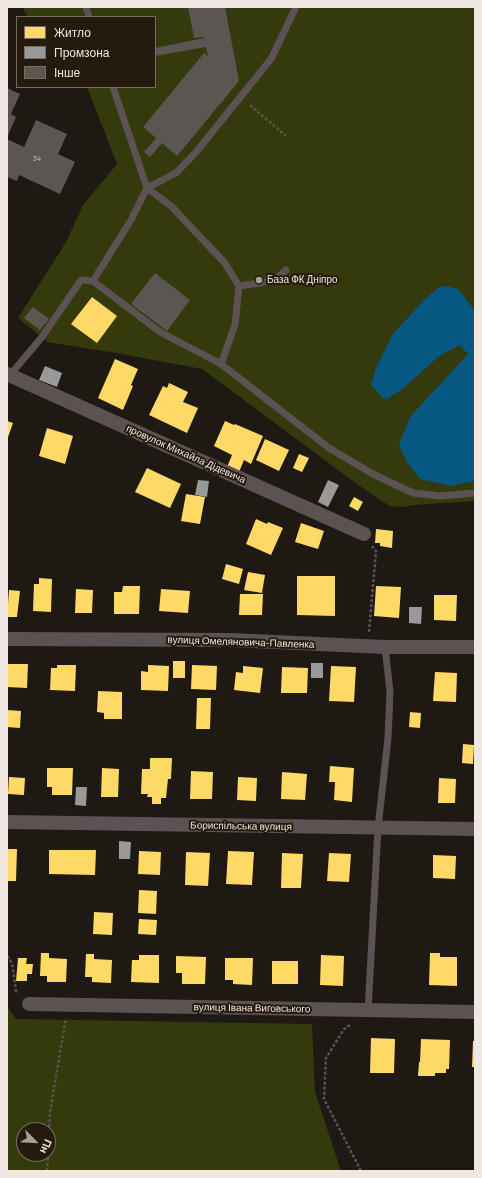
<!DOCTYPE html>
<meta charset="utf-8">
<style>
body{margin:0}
#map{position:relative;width:482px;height:1178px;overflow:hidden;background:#1f1913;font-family:Barlow,sans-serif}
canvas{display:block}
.frame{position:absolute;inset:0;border:8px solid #efe8e0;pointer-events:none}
.legend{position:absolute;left:16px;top:16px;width:140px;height:72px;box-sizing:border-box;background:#241a0e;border:1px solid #756c62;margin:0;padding:5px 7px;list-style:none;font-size:12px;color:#efe8e0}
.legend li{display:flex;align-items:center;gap:8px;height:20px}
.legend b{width:20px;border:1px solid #756c62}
.north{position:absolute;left:16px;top:1122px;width:40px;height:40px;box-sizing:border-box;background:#241a0e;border:1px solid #756c62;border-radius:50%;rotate:114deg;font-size:11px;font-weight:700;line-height:16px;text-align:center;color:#efe8e0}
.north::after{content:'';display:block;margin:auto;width:14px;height:18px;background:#a6a098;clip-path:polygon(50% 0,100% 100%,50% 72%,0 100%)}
</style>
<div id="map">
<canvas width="482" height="1178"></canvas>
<div class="frame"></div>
<ul class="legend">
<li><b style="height:11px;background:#ffd966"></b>Житло</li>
<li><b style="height:11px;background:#999"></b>Промзона</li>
<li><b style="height:11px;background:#5b5651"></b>Інше</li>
</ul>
<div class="north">Пн</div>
</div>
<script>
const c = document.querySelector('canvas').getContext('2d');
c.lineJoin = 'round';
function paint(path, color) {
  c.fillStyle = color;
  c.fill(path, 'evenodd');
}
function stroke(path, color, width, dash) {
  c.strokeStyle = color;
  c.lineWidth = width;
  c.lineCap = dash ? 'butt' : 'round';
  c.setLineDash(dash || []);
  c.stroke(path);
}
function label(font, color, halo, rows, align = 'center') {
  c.font = font + ' Barlow,sans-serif';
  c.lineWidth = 4;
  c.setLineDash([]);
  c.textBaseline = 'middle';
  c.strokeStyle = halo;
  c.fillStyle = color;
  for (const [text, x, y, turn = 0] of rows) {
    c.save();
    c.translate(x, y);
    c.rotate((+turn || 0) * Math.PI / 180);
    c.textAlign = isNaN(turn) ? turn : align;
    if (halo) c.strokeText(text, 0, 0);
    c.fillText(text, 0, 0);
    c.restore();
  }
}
paint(new Path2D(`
 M24,7H475V501L414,505L403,507L390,506L368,492L202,369L122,354L48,342L18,318L66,242L83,205L117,164L87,87H155V17H29L24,11Z
 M7,1006L16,1019L312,1024L315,1092L341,1171H7ZM24,1130H48V1154H24Z`), '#343a0c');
paint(new Path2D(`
 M448,286L459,290L475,311L474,481L451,486L420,479L407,462L399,445L410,417L468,354L460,345L439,356L405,387L387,399L382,397L371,385L377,365L393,334L425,299L439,287Z`), '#065882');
paint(new Path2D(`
 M92,297L117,316L97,343L71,324Z
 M115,359L138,369L131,385L133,386L123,410L98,398Z
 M169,383L188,392L183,402L198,408L187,433L149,415L163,386L167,388Z
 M7,421L13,423L7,440Z
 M225,421L234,425L235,424L263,436L251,464L244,460L239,472L227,467L232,455L214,446Z
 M47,428L73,436L65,464L39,456Z
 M265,439L289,450L279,471L256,460Z
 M299,454L309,458L302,472L293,468Z
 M147,468L181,484L170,508L135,492Z
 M186,494L205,497L200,524L181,521Z
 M354,497L363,502L358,511L349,506Z
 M256,519L267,524L268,522L283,528L271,555L246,544Z
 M301,523L324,531L318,549L295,542Z
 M376,529L393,531L392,548L380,546V543H375Z
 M226,564L243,569L239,584L222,579Z
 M248,572L265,575L262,593L244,590Z
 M297,576H335V616L297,615Z
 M39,578L52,579L51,612L33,611L34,584H39Z
 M123,586H140L139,614H114V592H122Z
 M376,586L401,587L399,618L374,616Z
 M76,589L93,590L92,613H75Z
 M161,589L190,591L188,613L159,611Z
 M9,590L20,591L17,617H7Z
 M240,594H263L262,615H239Z
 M434,595H457L456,621L434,620Z
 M173,661H185V678H173Z
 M7,664H28L27,688L7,687Z
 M57,665H76L75,691L50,690L51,668H57Z
 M148,665L169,666L168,691L141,690V671L148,672Z
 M192,665L217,666L216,690L191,689Z
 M243,666L263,668L260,693L234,690L236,672L243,673Z
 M331,666L356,667L354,702L329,701Z
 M282,667L308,668L307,693H281Z
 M435,672L457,673L456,702L433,701Z
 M98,691L122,692V719H104V713L97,712Z
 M197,698H211L210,729H196Z
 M7,710L21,711L20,728L7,727Z
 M410,712L421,713L420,728L409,727Z
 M463,744L474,745L473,764L462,763Z
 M150,758H172L171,779H168L166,798H161V804H152V797H147L148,794H141L142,769H150Z
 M330,766L354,768L352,802L334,800L335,782H329Z
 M47,768H73L72,795H52V787H47Z
 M102,768L119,769L118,797H101Z
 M191,771L213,772L212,799H190Z
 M282,772L307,774L305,800L281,799Z
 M9,777L25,778L24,795L8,794Z
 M238,777L257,778L256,801L237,800Z
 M439,778L456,779L455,803H438Z
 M7,849H17L16,881H7Z
 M49,850H96L95,875L49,874Z
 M139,851L161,852L160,875L138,874Z
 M228,851L254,852L252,885L226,884Z
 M186,852L210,853L208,886L185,885Z
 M282,853L303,854L301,888H281Z
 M329,853L351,854L349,882L327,881Z
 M433,855L456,856L455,879L433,878Z
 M139,890L157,891L156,914L138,913Z
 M94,912L113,913L112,935L93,934Z
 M139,919L157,920L156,935L138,934Z
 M41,953H49V958L67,959L66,982H47V976H40Z
 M430,953H440V957H457V986L429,985Z
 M86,954H94V959L112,960L111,983L92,982V977H85Z
 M139,955H159V983L131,982L132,960H139Z
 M321,955L344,956L343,986L320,985Z
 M176,956L206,957L205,984H182V973H176Z
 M18,958H27L26,964H33L32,974H27V981H16Z
 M225,958H253L252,985L233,984V980H225Z
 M272,961H298V984H272Z
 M371,1038L395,1039L394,1073H370Z
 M421,1039L450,1040L449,1069H446V1073H435V1076H418L419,1062H420Z
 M473,1041H475V1067H472Z`), '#ffd966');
paint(new Path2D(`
 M45,366L62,373L57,387L39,380Z
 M198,480L209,481L207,497L195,495Z
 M328,480L339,485L328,507L318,502Z
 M409,607H422L421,624L409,623Z
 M311,663H323V678H311Z
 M76,787H87L86,806L75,805Z
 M119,841L131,842L130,859H119Z`), '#999');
paint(new Path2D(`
 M188,7H225L239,81L177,156L162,143L150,157L144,152L156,138L143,127L204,53L208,56L206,47L155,56V48L204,38V37L194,38Z
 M7,88L20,94L11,114L16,117L7,138Z
 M36,120L67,134L58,154L75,162L60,194L19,175L17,181L7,177V139L24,147Z
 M155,273L190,300L167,331L131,304Z
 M33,307L49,319L40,330L24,318Z`), '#5b5651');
stroke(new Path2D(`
 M250,105L286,136
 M369,632L376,551L372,546
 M7,956L12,963L16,991L18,994
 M350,1025L344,1029L326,1058L324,1099L361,1171
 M48,1147L50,1112L66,1018
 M47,1171L48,1154`), '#5a5352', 2.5, [3, 2]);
stroke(new Path2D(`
 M86,7L89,17
 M93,281L131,220L147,188L113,87
 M239,286L260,283L277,278L286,270
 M221,364L235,325L239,286L224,262L171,206L147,188L176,173L197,151L271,59L296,7
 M10,375L42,337L81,280L93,281L160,332L221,364L329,448L373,474L413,493L440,496L475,493
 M368,1011L378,828L388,738L390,692L385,647`), '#5c5153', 7);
stroke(new Path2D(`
 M7,374L364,534
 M7,639L231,640L385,647H475
 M7,822L475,829
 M29,1004L475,1012`), '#5c5153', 14);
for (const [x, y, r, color] of [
 [259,280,4,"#a6a098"]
]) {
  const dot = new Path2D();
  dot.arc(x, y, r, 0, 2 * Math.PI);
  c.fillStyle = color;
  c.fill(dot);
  stroke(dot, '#241a0e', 1.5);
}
label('8px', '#cac4bc', null, [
 ["34",37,158]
]);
label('10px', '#efe8e0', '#241a0e', [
 ["База ФК Дніпро",267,280]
], 'left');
label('10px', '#efe8e0', '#241a0e', [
 ["провулок Михайла Дідевича",186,454,24],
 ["вулиця Омеляновича-Павленка",241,642,2],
 ["Бориспільська вулиця",241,826,1],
 ["вулиця Івана Виговського",252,1008,1]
]);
</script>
